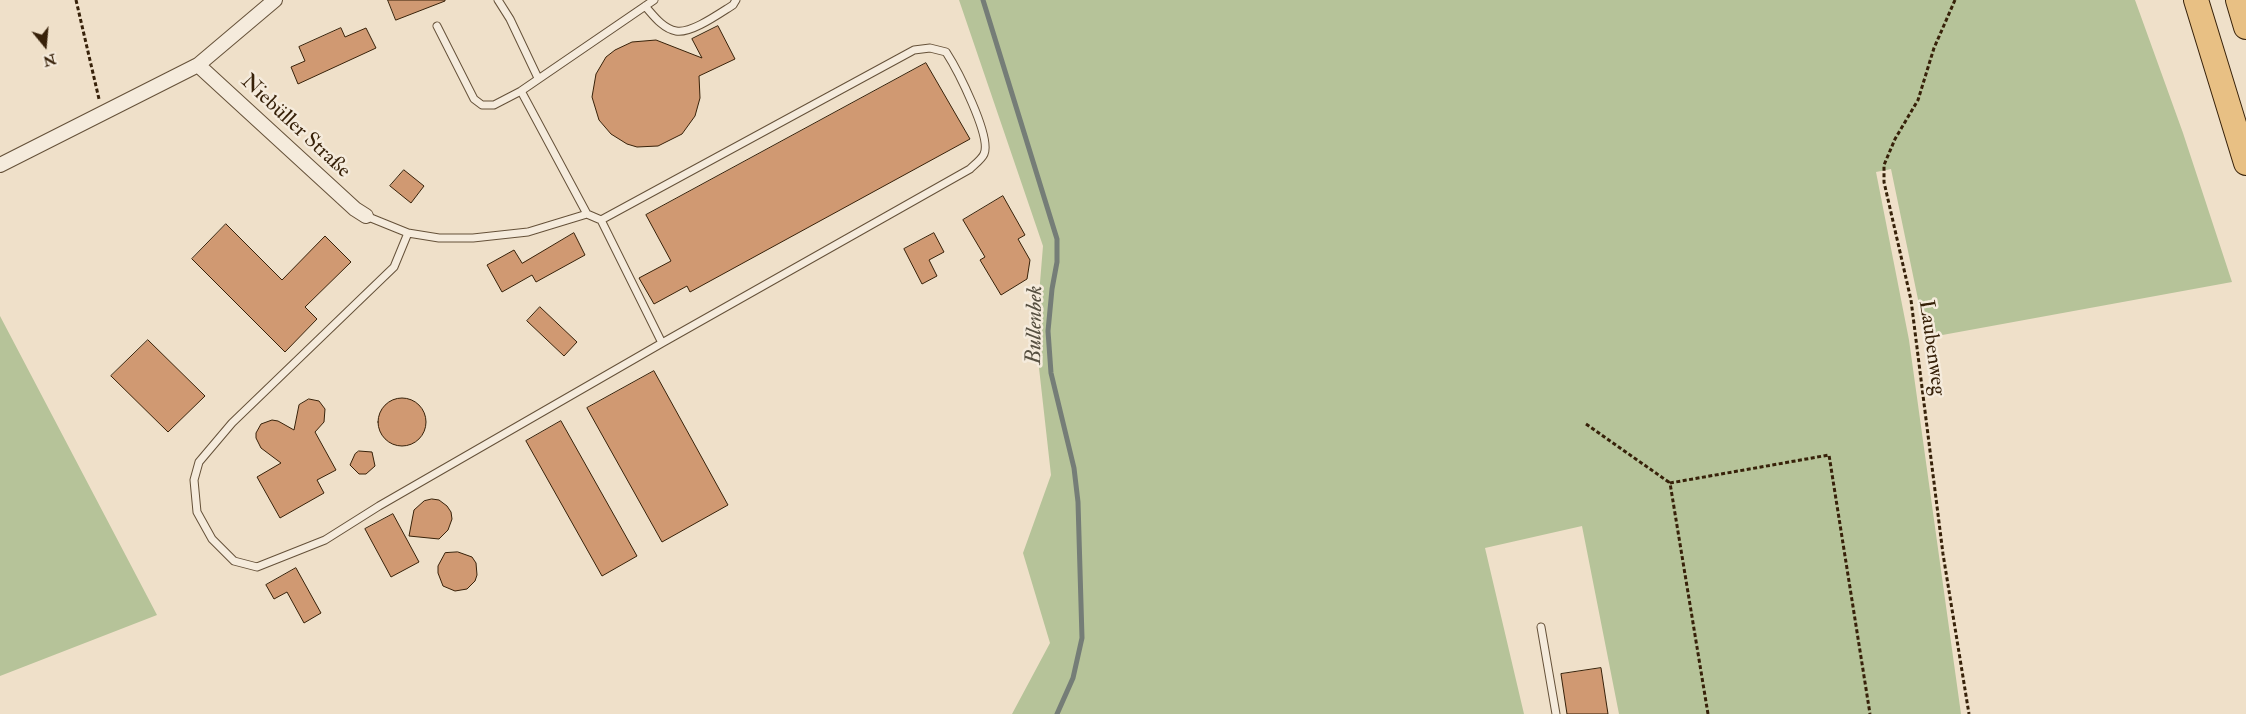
<!DOCTYPE html>
<meta charset="utf-8">
<style>
body{margin:0}
#map{position:relative;width:2246px;height:714px;overflow:hidden;background:#efe0c9;font-family:"IM FELL Double Pica",serif}
canvas{display:block}
.north{position:absolute;left:20px;top:20px;width:50px;height:50px;-webkit-text-stroke:4px #f5ebdc;paint-order:stroke;rotate:163deg;font-size:14px;font-weight:700;line-height:20px;text-align:center;color:#372109}
.north::after{content:'';display:block;margin:auto;width:18px;height:22px;background:#372109;clip-path:polygon(50% 0,100% 100%,50% 72%,0 100%)}
</style>
<div id="map">
<canvas width="2246" height="714"></canvas>
<div class="north">N</div>
</div>
<script>
const c = document.querySelector('canvas').getContext('2d');
c.lineJoin = 'round';
function paint(path, color) {
  c.fillStyle = color;
  c.fill(path, 'evenodd');
}
function stroke(path, color, width, dash) {
  c.strokeStyle = color;
  c.lineWidth = width;
  c.lineCap = dash ? 'butt' : 'round';
  c.setLineDash(dash || []);
  c.stroke(path);
}
function label(font, color, halo, rows, align = 'center') {
  c.font = font + ' "IM FELL Double Pica",serif';
  c.lineWidth = 5;
  c.setLineDash([]);
  c.textBaseline = 'middle';
  c.strokeStyle = halo;
  c.fillStyle = color;
  for (const [text, x, y, turn = 0] of rows) {
    c.save();
    c.translate(x, y);
    c.rotate((+turn || 0) * Math.PI / 180);
    c.textAlign = isNaN(turn) ? turn : align;
    if (halo) c.strokeText(text, 0, 0);
    c.fillText(text, 0, 0);
    c.restore();
  }
}
paint(new Path2D(`
 M959,0H2135L2183,133L2232,282L1926,338L1891,169L1876,172L1909,340L1961,714H1619L1582,526L1485,548L1524,714H1012L1050,643L1023,553L1051,475L1037,350L1038,307L1043,246Z
 M0,316L157,615L0,676Z`), '#b6c399');
stroke(new Path2D(`
 M983,0L1057,239V262L1052,289L1048,331L1051,373L1074,468L1078,502L1082,638L1073,678L1057,714`), '#757d77', 5);
const building = new Path2D(`
 M388,0H445V1L396,20Z
 M718,26L735,59L699,76L700,98L695,116L682,134L658,146L637,147L627,144L611,134L599,120L592,97L596,74L606,57L615,50L632,42L656,40L702,58L692,39Z
 M341,28L345,37L366,28L376,48L298,84L291,67L305,61L299,47Z
 M926,63L970,139L690,292L687,286L654,304L639,278L671,261L646,215Z
 M404,170L424,186L411,203L390,186Z
 M1003,196L1025,235L1018,239L1030,260L1027,279L1001,295L980,260L985,257L963,220Z
 M226,224L282,280L325,236L351,262L305,307L317,319L285,352L192,259Z
 M574,233L585,255L536,282L532,275L502,292L487,265L514,250L522,263Z
 M934,233L944,252L929,260L937,276L922,284L904,249Z
 M540,307L577,342L564,356L527,321Z
 M148,340L205,396L168,432L111,376Z
 M654,371L728,505L662,542L587,408Z
 M378 422a24 24 0 1 1 48 0a24 24 0 1 1-48 0Z
 M309,399L319,401L325,409L324,422L315,432L336,470L317,480L324,493L280,518L257,477L281,463L261,448L256,438V433L261,424L272,420L278,421L294,430L299,405Z
 M561,421L637,556L602,576L526,441Z
 M359,451L372,452L375,466L366,474H359L350,465L355,454Z
 M432,499L439,500L447,506L451,512L452,519L448,530L439,539L409,536L414,510L424,501Z
 M393,514L419,562L391,577L365,529Z
 M458,552L472,557L476,563L477,575L475,581L467,589L455,591L443,586L438,573V566L445,553Z
 M296,568L321,613L304,623L287,592L274,599L266,585Z
 M1601,668L1608,714H1567L1561,674Z`);
paint(building, '#d09972');
stroke(building, '#372109', 1);
const lane = new Path2D(`
 M498,0L510,19L538,78
 M645,6C653,15 663,29 676,31C691,34 720,13 733,5L736,0
 M437,26L474,99L482,105H494L521,91L654,0
 M521,91L587,214
 M366,216L408,233L439,238H473L528,232L587,214L601,220L662,343L379,506L325,540L257,567L234,561L212,539L197,512L194,480L199,462L232,423L394,267L408,233
 M601,220L914,50L930,48L946,52C957,69 992,137 984,154C982,159 974,165 970,169L662,343
 M1541,627L1556,714`);
const street = new Path2D(`
 M198,65L355,209L366,216
 M0,165L198,65L275,0`);
const highway = new Path2D(`
 M2196,0L2246,163
 M2238,0L2246,27`);
stroke(lane, '#655139', 9);
stroke(street, '#655139', 16);
stroke(highway, '#372109', 26);
stroke(new Path2D(`
 M76,0L99,99
 M1955,0L1934,48L1918,100L1895,139L1884,165V182L1911,300L1943,554L1969,714
 M1586,424L1670,483
 M1708,714L1670,483L1829,455L1870,714`), '#372109', 3, [4, 2.5]);
stroke(lane, '#f5ebdc', 7);
stroke(street, '#f5ebdc', 14);
stroke(highway, '#e8c084', 24);
label('21px', '#372109', '#f5ebdc', [
 ["Niebüller Straße",295,127,43],
 ["Laubenweg",1931,348,82]
]);
label('italic 22px', '#564f40', '#f5ebdc', [
 ["Bullenbek",1036,325,-89]
]);
</script>
